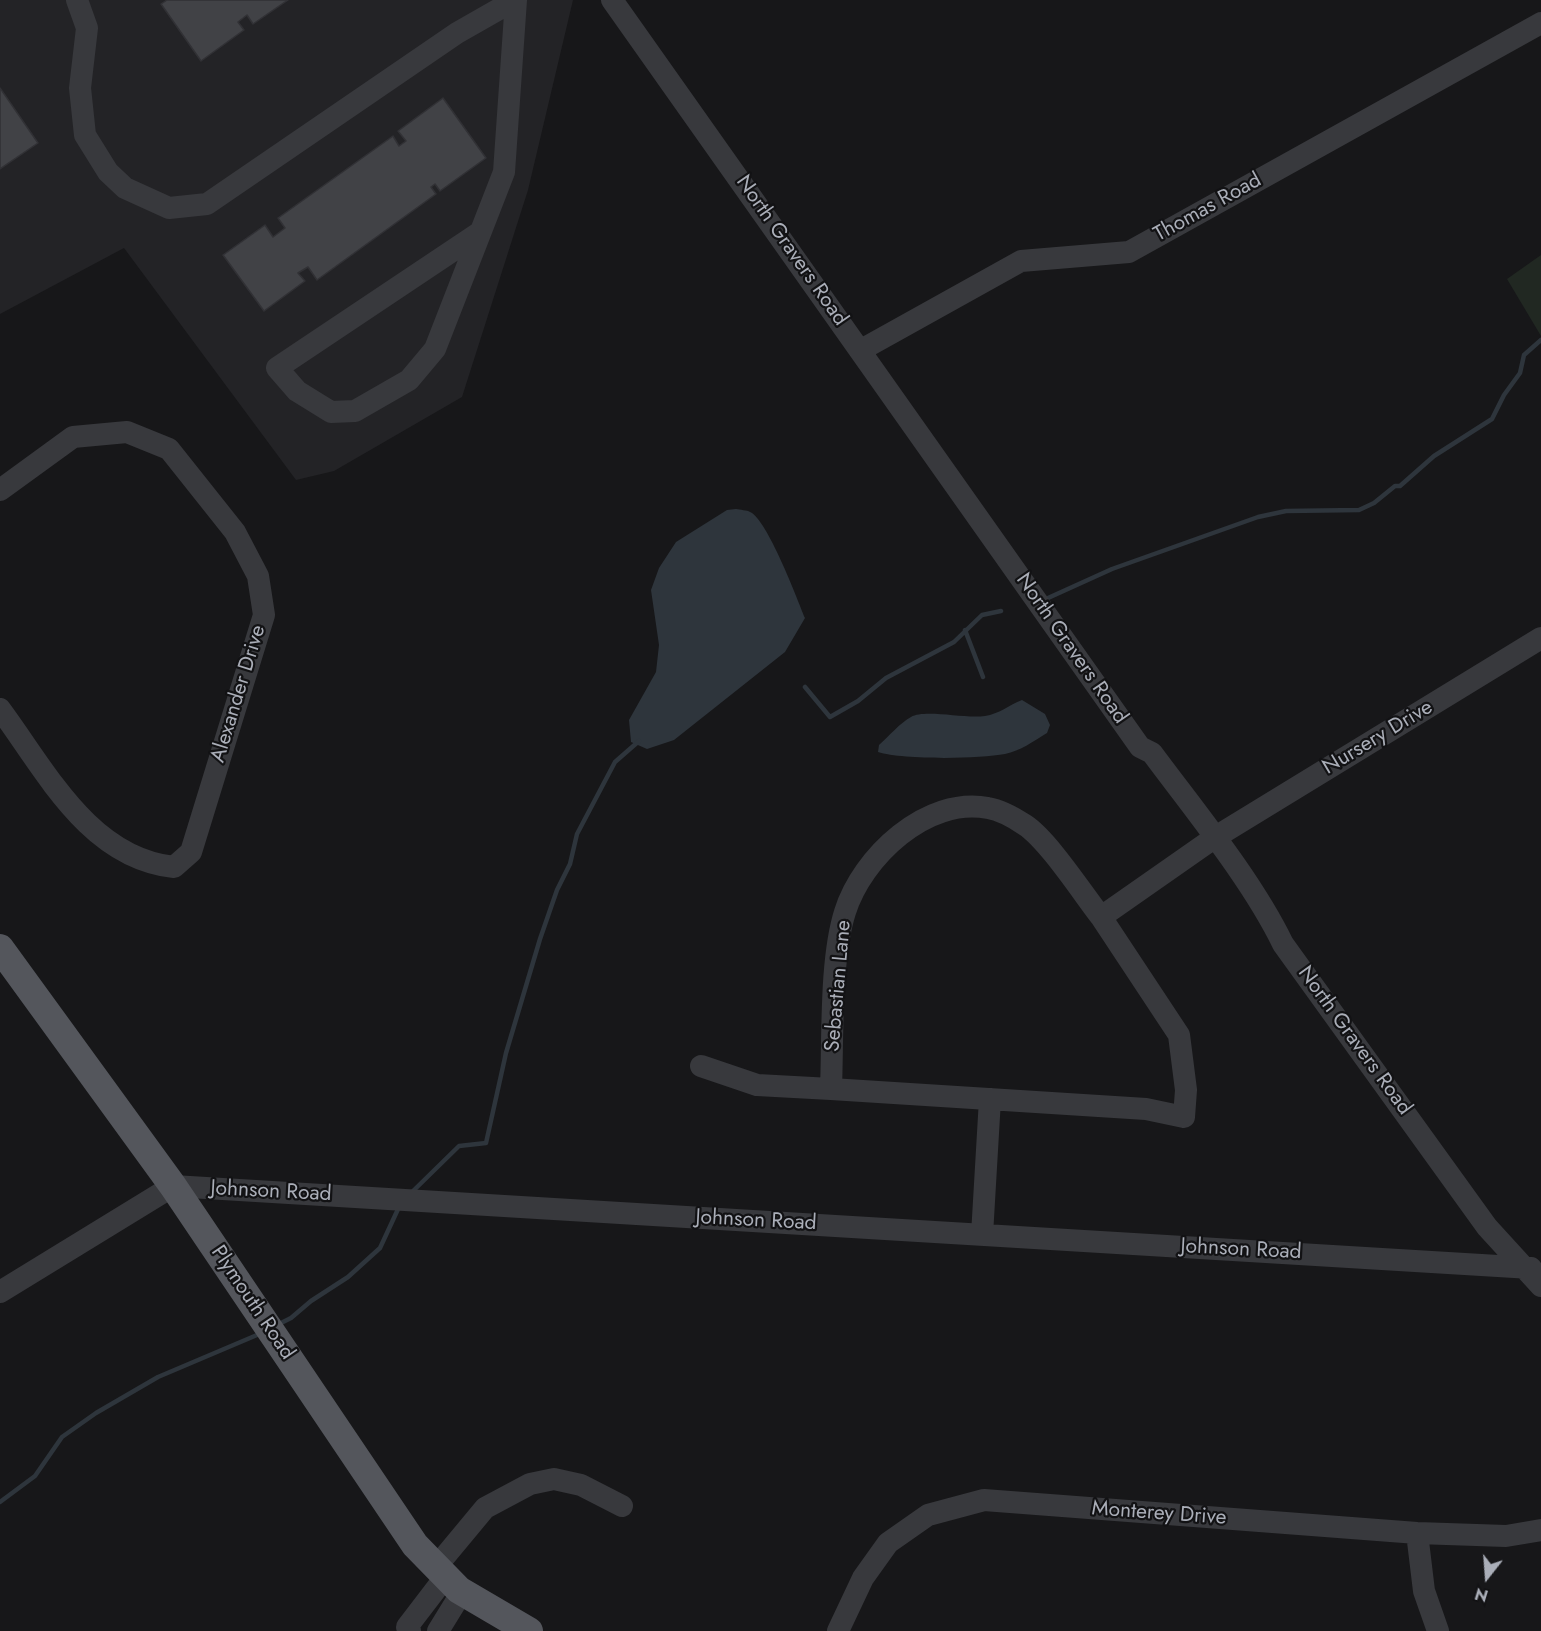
<!DOCTYPE html>
<style>
body{margin:0}
#map{position:relative;width:1541px;height:1631px;overflow:hidden;background:#171719;font-family:Jost,sans-serif}
canvas{display:block}
.north{position:absolute;left:1457px;top:1547px;width:60px;height:60px;-webkit-text-stroke:4px #121214;paint-order:stroke;rotate:197deg;font-size:16px;font-weight:700;line-height:24px;text-align:center;color:#aaaeb8}
.north::after{content:'';display:block;margin:auto;width:21px;height:27px;background:#aaaeb8;clip-path:polygon(50% 0,100% 100%,50% 72%,0 100%)}
</style>
<div id="map">
<canvas width="1541" height="1631"></canvas>
<div class="north">N</div>
</div>
<script>
const c = document.querySelector('canvas').getContext('2d');
c.lineJoin = 'round';
function paint(path, color) {
  c.fillStyle = color;
  c.fill(path, 'evenodd');
}
function stroke(path, color, width, dash) {
  c.strokeStyle = color;
  c.lineWidth = width;
  c.lineCap = dash ? 'butt' : 'round';
  c.setLineDash(dash || []);
  c.stroke(path);
}
function label(font, color, halo, rows, align = 'center') {
  c.font = font + ' Jost,sans-serif';
  c.lineWidth = 4.5;
  c.setLineDash([]);
  c.textBaseline = 'middle';
  c.strokeStyle = halo;
  c.fillStyle = color;
  for (const [text, x, y, turn = 0] of rows) {
    c.save();
    c.translate(x, y);
    c.rotate((+turn || 0) * Math.PI / 180);
    c.textAlign = isNaN(turn) ? turn : align;
    if (halo) c.strokeText(text, 0, 0);
    c.fillText(text, 0, 0);
    c.restore();
  }
}
paint(new Path2D(`
 M0,0H573L528,190L462,397L334,471L296,480L124,248L0,314Z`), '#232326');
paint(new Path2D(`
 M1541,255V336L1507,279Z`), '#212822');
paint(new Path2D(`
 M736,509C740,510 747,510 750,512C767,519 797,598 805,618L785,652L674,740L647,749L631,742L629,720L656,672L659,645L651,590L659,568L676,542L727,510Z
 M1022,700L1045,714L1050,725L1047,733C1034,741 1020,751 1005,754C979,759 903,760 878,752L879,745C889,736 900,723 911,717C925,709 965,719 985,716C999,714 1009,705 1022,700Z`), '#2e353c');
stroke(new Path2D(`
 M1048,598L1112,569L1258,517L1286,511L1359,510L1374,503L1395,486H1400L1434,456L1492,419L1504,395L1520,373L1524,355L1541,340
 M965,630L983,677
 M805,687L830,717L858,701L886,678L954,642L982,615L1001,611
 M411,1193L459,1146L486,1143L506,1053L540,939L557,890L570,864L577,834L615,762L639,741
 M277,1325L291,1318L311,1301L348,1277L380,1248L399,1207
 M0,1502L35,1476L62,1437L96,1413L158,1377L257,1335`), '#2e353c', 4.5);
const building = new Path2D(`
 M167,0H288L253,24L247,15L238,22L244,30L201,61L161,4Z
 M0,88L38,143L0,169Z
 M443,98L486,158L440,191L435,184L431,187L436,194L317,280L308,267L298,273L305,281L264,311L223,255L265,225L273,237L285,228L278,218L393,136L399,146L406,141L398,131Z`);
paint(building, '#414246');
stroke(building, '#313135', 1.5);
stroke(new Path2D(`
 M77,0L87,28L80,88L85,135L108,172L125,188L169,208L207,204L457,33L515,0
 M612,0L1140,747L1152,753C1195,811 1252,880 1283,944L1487,1227L1541,1286
 M479,233L277,368L297,391L331,412L355,411L409,380L435,349L504,172L516,0
 M861,350L1021,261L1129,252L1541,23
 M0,490L73,437L127,432L169,449L235,532L258,576L264,615L191,852L174,867C89,858 46,771 0,709
 M1101,917L1179,1035L1186,1090L1184,1117L1146,1109L831,1089C833,1038 830,959 845,912C862,857 927,796 988,808C1000,810 1016,819 1025,825C1048,840 1083,894 1101,917L1214,838L1541,638
 M701,1066L757,1085L831,1089
 M982,1235L990,1099
 M0,1292L173,1186L1531,1268
 M1417,1533L1424,1591L1438,1631
 M436,1567L485,1508L530,1484L554,1479L581,1485L622,1506
 M410,1631L407,1627L446,1576
 M438,1631L462,1592
 M838,1631L863,1578L888,1543L928,1515L984,1500L1417,1533L1506,1536L1541,1530`), '#38393d', 22);
stroke(new Path2D(`
 M0,948L173,1186L415,1545L459,1590L529,1631`), '#54565c', 28);
label('21px', '#aaaeb8', '#121214', [
 ["Thomas Road",1208,208,-29],
 ["North Gravers Road",791,251,55],
 ["North Gravers Road",1071,649,55],
 ["Alexander Drive",239,694,-73],
 ["Nursery Drive",1378,738,-31],
 ["Sebastian Lane",839,986,-85],
 ["North Gravers Road",1354,1041,54],
 ["Johnson Road",271,1192,3],
 ["Johnson Road",756,1221,3],
 ["Johnson Road",1241,1250,3],
 ["Plymouth Road",252,1303,56],
 ["Monterey Drive",1159,1514,4]
]);
</script>
